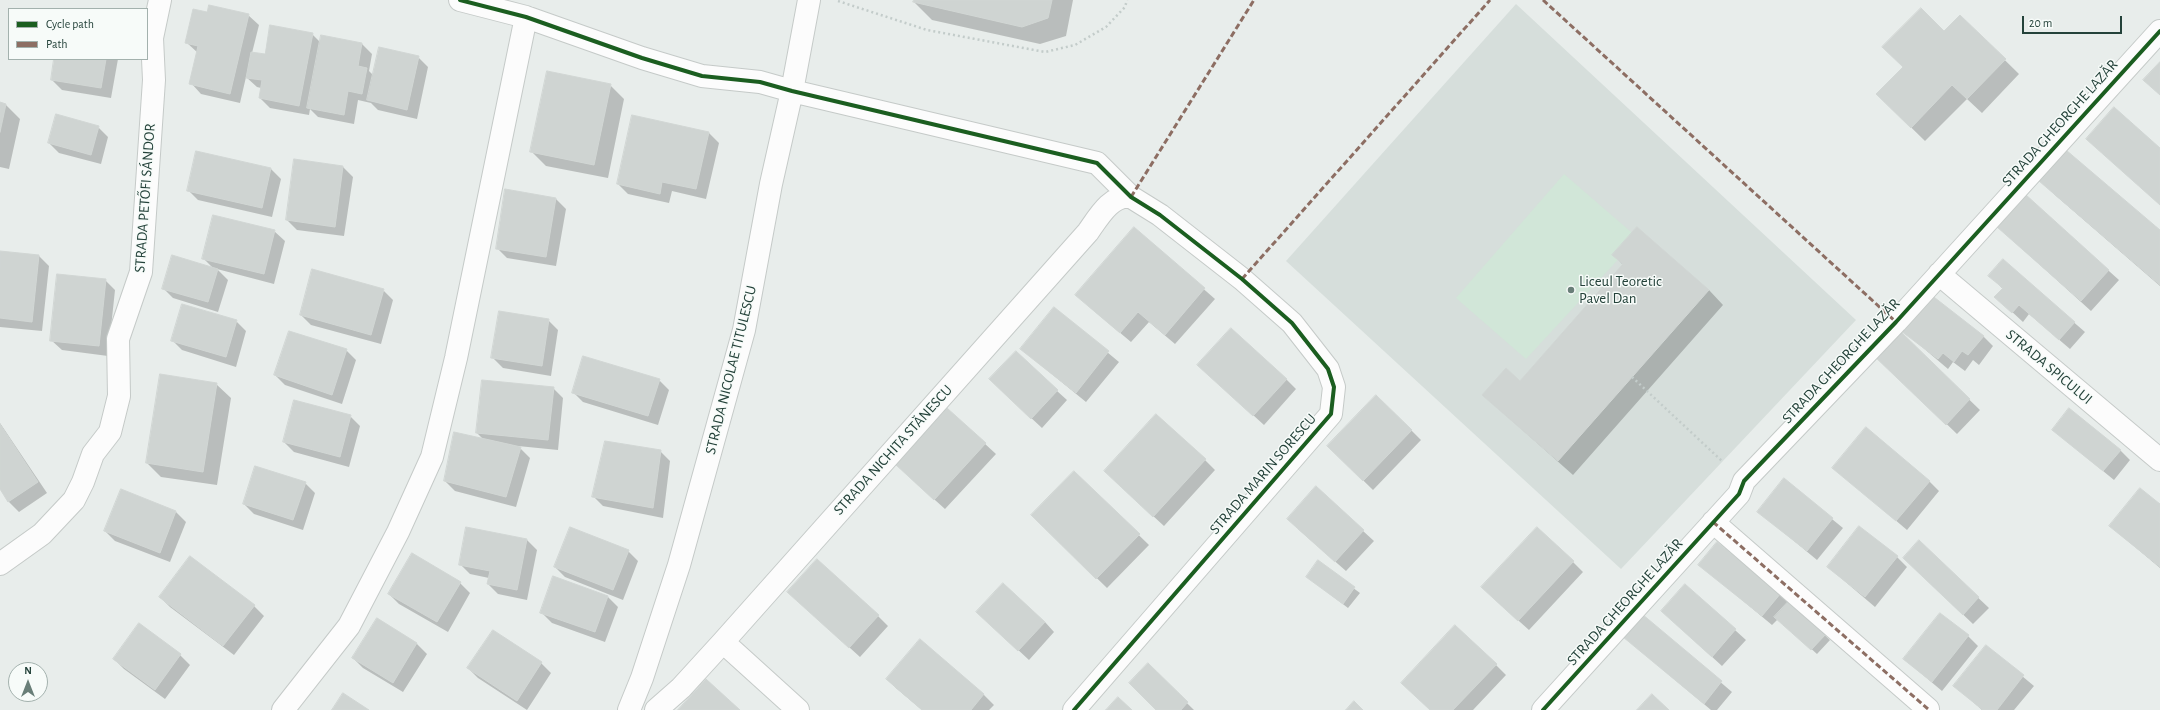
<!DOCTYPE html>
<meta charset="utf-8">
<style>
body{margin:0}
#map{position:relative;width:2160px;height:710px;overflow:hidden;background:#e8edeb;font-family:"Alegreya Sans",sans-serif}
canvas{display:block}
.legend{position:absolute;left:8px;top:8px;width:140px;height:52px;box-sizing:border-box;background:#f7fbf9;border:1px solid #a3b1ad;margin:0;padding:5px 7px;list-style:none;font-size:12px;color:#24423a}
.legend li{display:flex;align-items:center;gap:8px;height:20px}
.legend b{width:20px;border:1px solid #a3b1ad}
.north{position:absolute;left:8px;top:662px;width:40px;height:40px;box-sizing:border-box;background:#f7fbf9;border:1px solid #a3b1ad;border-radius:50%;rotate:0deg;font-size:11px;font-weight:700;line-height:16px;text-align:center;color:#24423a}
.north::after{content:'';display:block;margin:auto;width:14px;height:18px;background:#697e78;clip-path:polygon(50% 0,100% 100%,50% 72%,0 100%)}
.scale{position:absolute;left:2022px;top:16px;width:100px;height:18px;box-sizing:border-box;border:2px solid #24423a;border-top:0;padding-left:5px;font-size:12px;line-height:14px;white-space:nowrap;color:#24423a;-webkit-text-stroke:3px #f7fbf9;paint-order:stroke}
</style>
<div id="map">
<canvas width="2160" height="710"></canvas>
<ul class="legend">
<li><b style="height:5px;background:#1b5e20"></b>Cycle path</li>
<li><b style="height:5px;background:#8d6e63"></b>Path</li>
</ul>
<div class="north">N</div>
<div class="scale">20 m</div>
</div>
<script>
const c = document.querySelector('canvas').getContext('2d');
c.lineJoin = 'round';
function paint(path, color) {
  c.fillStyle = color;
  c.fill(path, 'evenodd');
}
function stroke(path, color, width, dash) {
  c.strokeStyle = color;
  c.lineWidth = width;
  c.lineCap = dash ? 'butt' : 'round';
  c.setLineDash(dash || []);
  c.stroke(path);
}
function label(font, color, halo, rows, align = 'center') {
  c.font = font + ' "Alegreya Sans",sans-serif';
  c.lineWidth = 3;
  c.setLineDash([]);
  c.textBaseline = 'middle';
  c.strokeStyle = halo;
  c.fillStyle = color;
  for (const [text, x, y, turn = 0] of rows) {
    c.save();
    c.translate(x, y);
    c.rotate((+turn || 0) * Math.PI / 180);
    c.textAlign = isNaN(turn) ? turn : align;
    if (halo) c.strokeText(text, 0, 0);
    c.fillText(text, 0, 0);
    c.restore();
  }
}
paint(new Path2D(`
 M1516,4L1856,320L1621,569L1286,261Z`), '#d6dedb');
paint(new Path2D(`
 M1564,174L1638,238L1526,359L1456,298Z`), '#d1e6d8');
paint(new Path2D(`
 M915,0H1073L1066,36L1040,44L932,20L914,2Z
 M208,14L248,15L259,25L252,53L265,56L312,34L321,43L322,36L362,44L372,54L369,71L374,76L418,57L428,67L417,119L378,110L371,103L358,100L354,124L318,117L310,109L309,115L270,108L260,98L261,88L257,87L246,77L240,103L201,94L191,83L198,53L186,42Z
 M1960,16L2019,74L1982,113L1967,99L1925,141L1877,94Z
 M55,59H118L111,98L62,90L52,80Z
 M610,85L624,99L608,178L546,166L532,152Z
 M0,103L6,105L20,119L9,169L0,167Z
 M98,127L108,137L101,164L59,153L49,143Z
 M709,133L719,143L706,199L672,191L669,203L628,194L618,184Z
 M295,160L343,167L353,177L344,236L297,230L287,220Z
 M271,169L281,179L272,217L198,200L188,190Z
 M2041,181L2160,231V286L2055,195Z
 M2025,196L2119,280L2091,311L2008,236Z
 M556,199L566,209L556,266L507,258L497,248Z
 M1134,228L1215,299L1175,344L1149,322L1131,342L1087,305Z
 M274,231L285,241L274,284L217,269L228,280L218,312L173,298L163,288L214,269L203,258Z
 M0,252L39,256L49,266L42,331L0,327Z
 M1614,255L1709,290L1723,305L1573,475L1483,395L1520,382L1623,265Z
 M2003,261L2085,332L2070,349L2029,314L2023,322L1996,297L2003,289L1990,276Z
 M105,280L115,290L108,356L62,350L51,340Z
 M383,290L393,300L381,344L311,325L301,315Z
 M1054,308L1119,362L1086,402L1021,349Z
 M548,320L558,330L551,376L503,368L493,358Z
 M236,321L246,331L236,367L182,350L172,340Z
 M1897,330L1980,410L1957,434L1884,364Z
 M1902,330L1983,336L1993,346L1979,365L1973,360L1965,371L1953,362L1948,369Z
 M346,350L356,360L342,404L285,385L275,375Z
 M1209,375L1286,379L1296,389L1264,425Z
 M659,380L669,390L658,425L583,402L573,392Z
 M216,384L231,398L217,485L161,477L147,463Z
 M553,388L563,398L558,450L518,446L530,458L516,507L455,491L445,481L484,440L477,433Z
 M1000,389L1057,391L1067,400L1042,428Z
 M947,409L996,454L945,509L906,474Z
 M350,416L360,426L349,467L294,452L284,442Z
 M0,423L47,493L19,512L9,502L0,487Z
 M1411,430L1421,440L1373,490L1328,446Z
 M2053,430L2120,450L2130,460L2114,480Z
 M660,451L670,461L663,518L603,506L593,496Z
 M1205,460L1215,470L1164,526L1115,481Z
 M1834,468L1929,481L1939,491L1907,530Z
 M1074,472L1149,545L1107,588L1032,515Z
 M1784,480L1843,528L1817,560L1759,512Z
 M305,483L315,493L303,530L254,514L244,504Z
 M1316,488L1374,541L1346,571L1298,529Z
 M2160,505V568L2110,526Z
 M176,512L186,522L170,562L115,541L105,531Z
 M467,528L527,540L537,550L527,600L498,594L488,584L489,578L470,574L460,564Z
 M1919,542L1989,608L1973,624L1914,568Z
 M628,551L638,561L623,600L565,577L555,567Z
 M1897,557L1907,567L1875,607L1828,567Z
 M1318,562L1360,593L1348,608L1307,577Z
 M1573,562L1583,572L1529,630L1492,597Z
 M1700,565L1780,594L1830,640L1817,654L1778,619L1772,625Z
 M460,583L470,593L448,632L399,604L389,594Z
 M1685,585L1746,640L1722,666L1662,611Z
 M160,597L254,606L264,616L234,655L170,607Z
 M608,597L618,607L605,642L552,623L542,613Z
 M799,602L878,616L888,626L860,657Z
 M1642,615L1732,692L1717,710H1711L1624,637Z
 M377,619L417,644L427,654L403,692L363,668L353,658Z
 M988,622H1045L1054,632L1029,660Z
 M1968,636L1978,646L1942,691L1904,659Z
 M920,641L984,695L994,705L989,710H922L897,689L887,679Z
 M1986,646L2034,686L2014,710H1982L1955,686Z
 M180,655L190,665L165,699L124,669L114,659Z
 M541,663L551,673L527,710L478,678L468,668Z
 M1148,665L1194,710H1157Z
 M1496,665L1506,675L1473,710H1431Z`), '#0003');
const building = new Path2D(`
 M914,0H1052L1048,18L1022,27L913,2Z
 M209,5L249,14L230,94L189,84L198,46L185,43L193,9L207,12Z
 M1921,8L1944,31L1960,15L2006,59L1967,99L1952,85L1911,128L1876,94L1903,67L1882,47Z
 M270,25L313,33L299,106L259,98L262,80L246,78L251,52L265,54Z
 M321,35L362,43L358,66L367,68L362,94L348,91L344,115L307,108Z
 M379,47L419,56L407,110L367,100Z
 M54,59H106L101,88L51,80Z
 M2160,62V95L2143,80Z
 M547,71L611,84L594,165L530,152Z
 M0,102L6,104L0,132Z
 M2114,107L2160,148V205L2086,139Z
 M56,114L99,126L91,155L48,143Z
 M632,115L709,132L696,189L662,182L660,194L617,184Z
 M2066,150L2160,230V285L2039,181Z
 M196,151L271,168L262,208L187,191Z
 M294,159L343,166L335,227L286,220Z
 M505,189L556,198L546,257L496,249Z
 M2025,194L2109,270L2081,301L1997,227Z
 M213,215L275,230L264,274L202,259Z
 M1134,227L1205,288L1165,335L1138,312L1120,333L1075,295Z
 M1637,227L1709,290L1558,461L1482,395L1506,368L1520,381L1623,264L1612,255Z
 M0,251L39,255L32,322L0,318Z
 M172,255L218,269L208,302L162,289Z
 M2003,259L2075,322L2059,340L2019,305L2012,313L1994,297L2003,288L1988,276Z
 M312,269L384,289L371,335L300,315Z
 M57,274L106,279L99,346L50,341Z
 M1930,294L1984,336L1968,355L1962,351L1954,362L1943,353L1938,359L1901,331Z
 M182,304L237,320L226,357L171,341Z
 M1054,307L1109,351L1076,393L1020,349Z
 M499,311L549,319L542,366L491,358Z
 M1231,328L1287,379L1253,416L1197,365Z
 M1897,328L1970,399L1946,425L1872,354Z
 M289,331L347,349L332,395L274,375Z
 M1016,351L1058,390L1031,419L989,379Z
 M583,356L660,379L648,416L572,393Z
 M160,374L217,383L203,472L146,463Z
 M482,380L554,387L548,440L476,433Z
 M1376,395L1412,430L1363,481L1327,446Z
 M294,400L351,415L340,457L283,442Z
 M947,408L986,443L934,500L895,464Z
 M2069,408L2121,450L2103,471L2052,430Z
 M1156,414L1206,459L1153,517L1104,471Z
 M0,424L38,482L8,502L0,489Z
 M1866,427L1930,481L1896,521L1832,468Z
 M454,432L521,447L506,497L444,481Z
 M605,441L661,450L653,508L592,497Z
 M255,466L306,482L293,520L243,504Z
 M1074,471L1140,534L1096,579L1031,515Z
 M1784,478L1833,518L1807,551L1757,512Z
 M1316,486L1364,530L1335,562L1287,519Z
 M2140,488L2160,504V567L2109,526Z
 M121,489L176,511L160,553L104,531Z
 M1859,526L1898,556L1865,597L1827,567Z
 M466,527L527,539L517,590L487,584L490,571L459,565Z
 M570,527L629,550L613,590L554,567Z
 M1537,527L1574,561L1518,621L1481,587Z
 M1919,540L1979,597L1963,615L1903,558Z
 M1717,542L1781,593L1762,616L1698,565Z
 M412,553L461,582L437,622L388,594Z
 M190,556L255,605L223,646L159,597Z
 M817,559L879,615L849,648L787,592Z
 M1318,560L1355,587L1343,604L1306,577Z
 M553,576L608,596L595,632L540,613Z
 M1003,583L1045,622L1018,651L976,612Z
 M1685,584L1736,629L1712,657L1661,611Z
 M1789,601L1826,634L1811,650L1774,617Z
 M1940,613L1969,635L1932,682L1903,659Z
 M1642,614L1722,681L1704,704L1623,637Z
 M377,618L417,643L393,683L352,658Z
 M139,623L181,654L155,690L113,659Z
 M1455,625L1497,664L1453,710H1430L1401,683Z
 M493,630L542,662L517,701L467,668Z
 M920,639L984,694L971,710H922L886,679Z
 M1986,645L2024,675L1997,710H1983L1953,686Z
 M1148,663L1188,702L1181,710H1156L1129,683Z
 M706,679L740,710H678Z
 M343,693L369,710H332Z
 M1652,694L1669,710H1637Z
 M1118,697L1132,710H1106Z
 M1354,701L1363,710H1346Z`);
paint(building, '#cfd4d2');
stroke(building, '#d1d6d4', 1);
const minor = new Path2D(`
 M460,0L526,17L642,58L702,76L760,82L792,91L1097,163L1131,197L1160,215L1242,279L1292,323L1328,369L1334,387L1331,414L1074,710
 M1939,274L2160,460
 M1713,522L1928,709
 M0,564L42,534L74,500L83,482L93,454L110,432L119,396L118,339L141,272L154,80L152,38L160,0
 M723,642L798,710
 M283,710L349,626L398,532L432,457L456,358L526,17
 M629,710L642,678L679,565L744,330L771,184L792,91L809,0
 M656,710L681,688L723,642L1088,232C1098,218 1111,194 1131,197
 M1543,710L1739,494L1744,481L1896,322L2160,31`);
stroke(minor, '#c5cac8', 24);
stroke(new Path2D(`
 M838,1L927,30L1045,52L1075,45L1106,27L1125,7L1127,0
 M1632,377L1723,462`), '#c3ccca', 2.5, [2, 3]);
stroke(minor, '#fcfcfc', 22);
stroke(new Path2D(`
 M1543,0L1896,322
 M1131,197L1254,0
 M1242,279L1490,0
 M1713,522L1928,709`), '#8d6e63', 3, [6, 3]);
stroke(new Path2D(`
 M460,0L526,17L642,58L702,76L760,82L792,91L1097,163L1131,197L1160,215L1242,279L1292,323L1328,369L1334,387L1331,414L1074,710
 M1543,710L1739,494L1744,481L1896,322L2160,31`), '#1b5e20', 4);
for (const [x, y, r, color] of [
 [1571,290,4,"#697e78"]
]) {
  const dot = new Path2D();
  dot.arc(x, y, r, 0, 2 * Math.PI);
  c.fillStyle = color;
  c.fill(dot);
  stroke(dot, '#f7fbf9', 1.5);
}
label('15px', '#24423a', '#f7fbf9', [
 ["STRADA GHEORGHE LAZĂR",2060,123,-48],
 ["STRADA PETŐFI SÁNDOR",145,198,-86],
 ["STRADA GHEORGHE LAZĂR",1841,361,-47],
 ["STRADA SPICULUI",2049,367,40],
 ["STRADA NICOLAE TITULESCU",731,370,-76],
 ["STRADA NICHITA STĂNESCU",893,450,-48],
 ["STRADA MARIN SORESCU",1263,474,-49],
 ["STRADA GHEORGHE LAZĂR",1625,602,-48]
]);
label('15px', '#24423a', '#f7fbf9', [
 ["Liceul Teoretic",1579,281],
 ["Pavel Dan",1579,298]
], 'left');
</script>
